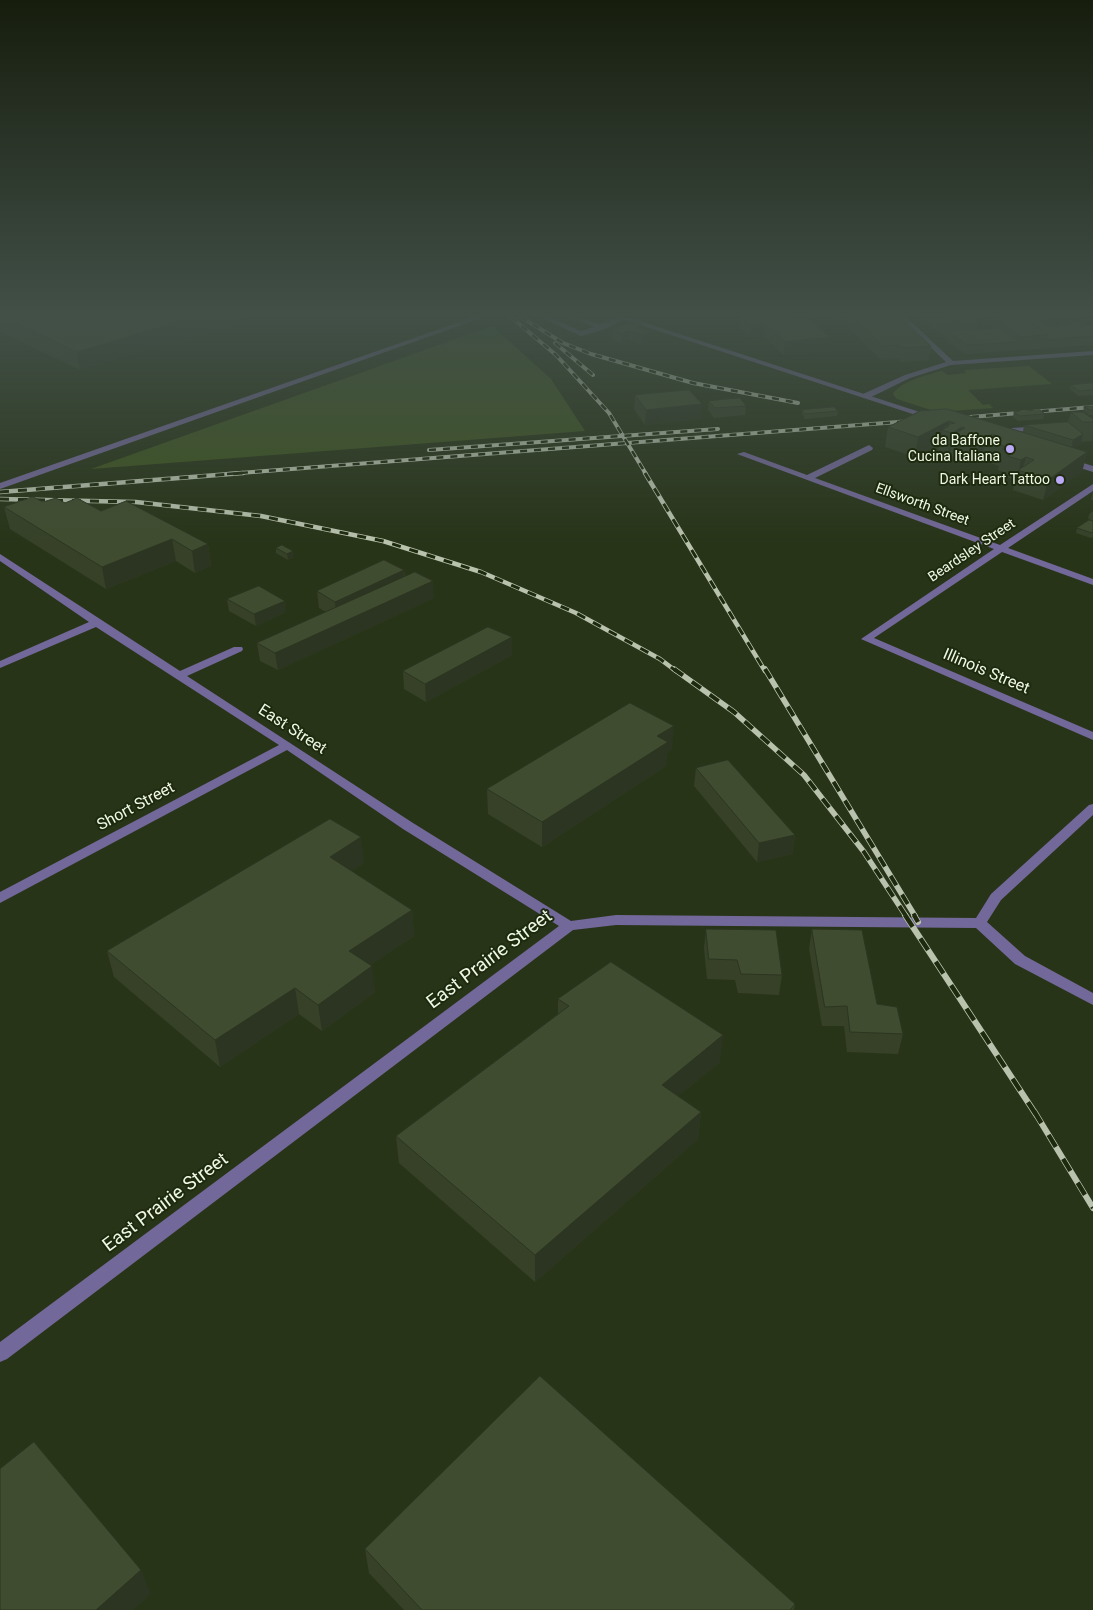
<!DOCTYPE html>
<style>
body{margin:0}
canvas{display:block;background:#283418}
</style>
<canvas width="1093" height="1610"></canvas>
<script>
const c = document.querySelector('canvas').getContext('2d');
c.lineJoin = 'round';
function paint(path, color) {
  c.fillStyle = color;
  c.fill(path, 'evenodd');
}
function stroke(path, color, width, dash) {
  c.strokeStyle = color;
  c.lineWidth = width;
  c.lineCap = dash ? 'butt' : 'round';
  c.setLineDash(dash || []);
  c.stroke(path);
}
function label(font, color, halo, rows, align = 'center') {
  c.font = font + ' Roboto,sans-serif';
  c.lineWidth = 4;
  c.setLineDash([]);
  c.textBaseline = 'middle';
  c.strokeStyle = halo;
  c.fillStyle = color;
  for (const [text, x, y, turn = 0] of rows) {
    c.save();
    c.translate(x, y);
    c.rotate((+turn || 0) * Math.PI / 180);
    c.textAlign = isNaN(turn) ? turn : align;
    if (halo) c.strokeText(text, 0, 0);
    c.fillText(text, 0, 0);
    c.restore();
  }
}
paint(new Path2D(`
 M492,326L551,379L585,431L91,469Z
 M1029,366L1052,384L968,390L983,405L989,404L993,408L937,412L897,399L893,394C899,382 929,374 942,371L948,375L966,373L964,370Z`), '#3e5420');
paint(new Path2D(`
 M540,317H549L581,331L594,327L570,317C580,317 596,325 602,323C611,322 617,316 626,318L605,329L581,336Z
 M899,317H906L953,361L1093,351V355L951,365L910,378L869,398H863V394L905,375L946,362Z
 M1041,426L1045,428L1044,430L998,433L994,431L998,429Z
 M869,445L873,448L872,450L815,478L1000,545L1093,484V491L1008,548L1093,579V585L1002,552L874,638L1093,732V740L861,639L994,549L737,454L744,452L807,475Z
 M0,554L180,671L234,647H242L243,649L242,651L187,676L413,823L571,921L616,915L976,918L991,894L1089,805L1093,804V815L1001,900L987,922L1025,956L1093,993V1005L1015,964L976,928L616,925L573,930L7,1359L0,1362V1342L559,926L403,829L287,750L0,903V892L279,745L96,627L0,668V661L89,622L0,561Z`), '#73689a');
paint(new Path2D(`
 M474,317H484L0,489V483Z
 M616,317H627L935,417L928,419Z
 M1067,458L1093,466V472L1064,463V459Z`), '#73689a');
const railFar3 = new Path2D(`
 M511,317L556,355L609,413L646,474
 M521,317L563,343L591,354L693,383L798,403
 M555,343L593,375
 M958,418L1093,407
 M429,450L718,429
 M227,474L911,421`);
const railFar2 = new Path2D(`
 M645,473L765,671
 M0,492L243,473
 M0,499L136,502L261,516L383,541L481,572L576,613L660,659L676,671`);
const railFar1 = new Path2D(`
 M674,669L734,712L804,775L864,852L906,916
 M765,669L915,916`);
const rail = new Path2D(`
 M905,915L1037,1116
 M914,915L918,922
 M1034,1111L1093,1208`);
stroke(railFar3, '#b8c2ad', 4);
stroke(railFar2, '#b8c2ad', 4.5);
stroke(railFar1, '#b8c2ad', 5.5);
stroke(rail, '#b8c2ad', 6);
stroke(railFar3, '#1e2a0e', 2.5, [7]);
stroke(railFar2, '#1e2a0e', 3, [9]);
stroke(railFar1, '#1e2a0e', 4, [11]);
stroke(rail, '#1e2a0e', 4.5, [14]);
paint(new Path2D(`
 M0,317H255L80,370L0,332Z
 M740,317H811L812,322L829,351L784,355L764,337L750,338L739,328Z
 M828,317H899L931,346L929,360L901,362L898,359L881,360L848,327L849,322L848,321L836,322L832,318H829Z
 M922,317H979L976,330L994,329L992,327L994,317H1081L1041,320L1048,326L1068,324L1069,322L1086,326H1093V345L966,354L945,340V338Z
 M643,325V329L650,331L649,340L641,344L629,340L622,343L611,339V330Z
 M1093,383V395L1078,396L1070,389L1071,385Z
 M635,395L702,404L701,419L645,425L634,409Z
 M709,401L746,406L745,415L714,418L708,410Z
 M1085,406H1093V415H1089L1083,411Z
 M802,410L838,411L837,416L805,419L802,414Z
 M920,411L1023,432L1024,425L1068,422L1071,412L1093,419V435L1092,441L1081,442V444L1074,448L1087,452L1082,472L1043,500L1013,490L1015,480L1003,476L1004,472L998,470L999,466L981,460L982,457L976,461L959,456L956,458L949,455L950,452L948,453L938,450L940,444L915,457L885,447L888,427Z
 M1014,412L1045,414L1043,419L1018,421L1013,417Z
 M1093,491V500H1091Z
 M43,502L65,503L101,511L208,544L211,566L195,573L176,561L106,589L10,529L4,507Z
 M1093,511V521L1088,519L1089,514Z
 M1093,521V537L1091,538L1076,533L1077,528Z
 M276,548L294,557L288,560L276,553Z
 M404,570L405,576L434,598L278,670L260,661L257,643L326,612L319,608L317,591Z
 M227,599L286,612L256,626L229,611Z
 M512,655L426,702L404,689L403,671Z
 M672,750L667,753L666,766L542,847L488,814L487,789Z
 M696,768L795,835L792,854L757,862L694,786Z
 M364,863L351,871L412,910L414,936L370,965L375,992L322,1031L299,1014L220,1067L114,977L107,951Z
 M706,929L782,975L779,995L738,993L735,980L707,979L704,948Z
 M812,929L903,1034L898,1054L847,1052L844,1026H822L809,949Z
 M558,999L720,1062L678,1096L701,1112L698,1139L535,1282L399,1163L396,1136L558,1014Z
 M365,1549L795,1604L794,1610H404L369,1573Z`), '#364128');
paint(new Path2D(`
 M194,317H255L80,370L77,352Z
 M1036,317H1081L1035,321Z
 M765,323L764,337L750,338L751,325Z
 M643,325V334L650,331L649,340L641,344L642,335L637,328Z
 M629,331V340L622,343V333Z
 M830,337L829,351L784,355L785,342Z
 M702,404L701,419L645,425L646,410Z
 M949,421L948,426L945,425L944,431L942,430L940,444L915,457L918,437Z
 M962,427L960,437L963,436L959,456L956,458L960,437L953,435L950,452L948,453L952,433Z
 M992,434L990,442L986,440L982,457L976,461L980,441Z
 M1083,434L1081,444L1071,450L1073,440Z
 M1087,452L1082,472L1043,500L1048,480Z
 M1026,457L1022,471L1019,470L1021,460Z
 M172,539L176,561L106,589L102,567Z
 M208,544L211,566L195,573L192,551Z
 M293,551L294,557L288,560L287,554Z
 M404,570L405,587L337,619L335,602Z
 M433,581L434,598L278,670L275,653Z
 M285,601L286,612L256,626L254,614Z
 M512,637V655L426,702L425,684Z
 M674,726L672,750L667,753L666,766L542,847V822L657,736Z
 M795,835L792,854L757,862L759,843Z
 M361,837L364,863L333,882L330,857Z
 M412,910L414,936L352,977L349,951Z
 M372,966L375,992L322,1031L318,1005Z
 M295,988L299,1014L220,1067L215,1040Z
 M723,1035L720,1062L660,1111L662,1085Z
 M701,1112L698,1139L535,1282V1255Z
 M141,1570L151,1594L133,1610H96Z`), '#2c3521');
const building = new Path2D(`
 M3,317H194L77,352Z
 M743,317H793L795,318L807,317L830,337L785,342L765,323L751,325Z
 M793,317H811L812,318L809,319L807,317L795,318Z
 M853,317H899L931,346L904,348L900,345L883,346Z
 M945,317H975L978,320L950,321Z
 M1000,317H1023L1047,335L1020,337L996,318H1001Z
 M1023,317H1037L1048,326L1072,324L1069,322L1078,321L1086,326H1093V336L1046,340L1047,335Z
 M632,322L643,325L637,328L650,331L642,335L629,331L622,333L611,330Z
 M1002,328L1019,342L968,345L947,331Z
 M1093,383V390L1079,391L1071,385Z
 M689,390L702,404L646,410L635,395Z
 M740,398L746,406L715,408L709,401Z
 M1085,406H1093V410H1090Z
 M834,407L838,411L805,414L802,410Z
 M947,409L1087,452L1048,480L1018,470L1034,460L1026,457L1021,460L1007,456L1013,453L1002,449L1006,447L986,440L995,435L992,434L980,441L963,436L960,437L953,435L965,428L962,427L952,433L942,430L949,426L945,425L955,423L949,421L918,437L888,427L920,411Z
 M1040,410L1045,414L1019,416L1014,412Z
 M1071,412H1083L1093,419V422H1083Z
 M1068,422L1083,434L1073,440L1024,425Z
 M33,497L43,502L56,498L65,503L77,498L101,511L126,501L208,544L192,551L172,539L102,567L4,507Z
 M1089,520L1093,521V532L1092,533L1077,528Z
 M282,545L293,551L287,554L276,548Z
 M384,560L404,570L335,602L317,591Z
 M415,572L433,581L275,653L257,643Z
 M259,586L285,601L254,614L227,599Z
 M488,627L512,637L425,684L403,671Z
 M630,703L674,726L657,736L668,742L542,822L487,789Z
 M728,760L795,835L759,843L696,768Z
 M330,819L361,837L330,857L412,910L349,951L372,966L318,1005L295,988L215,1040L107,951Z
 M706,929L776,930L782,975L741,974L737,960L709,959Z
 M812,929L862,930L877,1004L897,1007L903,1034L850,1032L847,1006L825,1007Z
 M611,962L723,1035L662,1085L701,1112L535,1255L396,1136L569,1006L558,999Z
 M540,1376L795,1604L790,1610H422L365,1549Z
 M34,1442L141,1570L96,1610H0V1469Z`);
paint(building, '#3f4c2f');
stroke(building, '#2c3521', 1);
const sky = c.createLinearGradient(0, 0, 0, 543);
sky.addColorStop(0, '#161d0d');
sky.addColorStop(0.58, '#425048');
sky.addColorStop(1, '#42504800');
c.fillStyle = sky;
c.fillRect(0, 0, 1093, 543);
for (const [x, y, r, color] of [
 [1010,449,5,"#bbaaf6"],
 [1060,480,5,"#bbaaf6"]
]) {
  const dot = new Path2D();
  dot.arc(x, y, r, 0, 2 * Math.PI);
  c.fillStyle = color;
  c.fill(dot);
  stroke(dot, '#1e2a0e', 2);
}
label('14px', '#eff8e6', '#1e2a0e', [
 ["da Baffone",1000,441],
 ["Cucina Italiana",1000,457],
 ["Dark Heart Tattoo",1050,480]
], 'right');
label('14px', '#eff8e6', '#1e2a0e', [
 ["Ellsworth Street",922,505,20],
 ["Beardsley Street",972,551,-34]
]);
label('16px', '#eff8e6', '#1e2a0e', [
 ["Illinois Street",986,672,23],
 ["East Street",292,730,33],
 ["Short Street",136,807,-28]
]);
label('19px', '#eff8e6', '#1e2a0e', [
 ["East Prairie Street",490,960,-37],
 ["East Prairie Street",166,1203,-37]
]);
</script>
